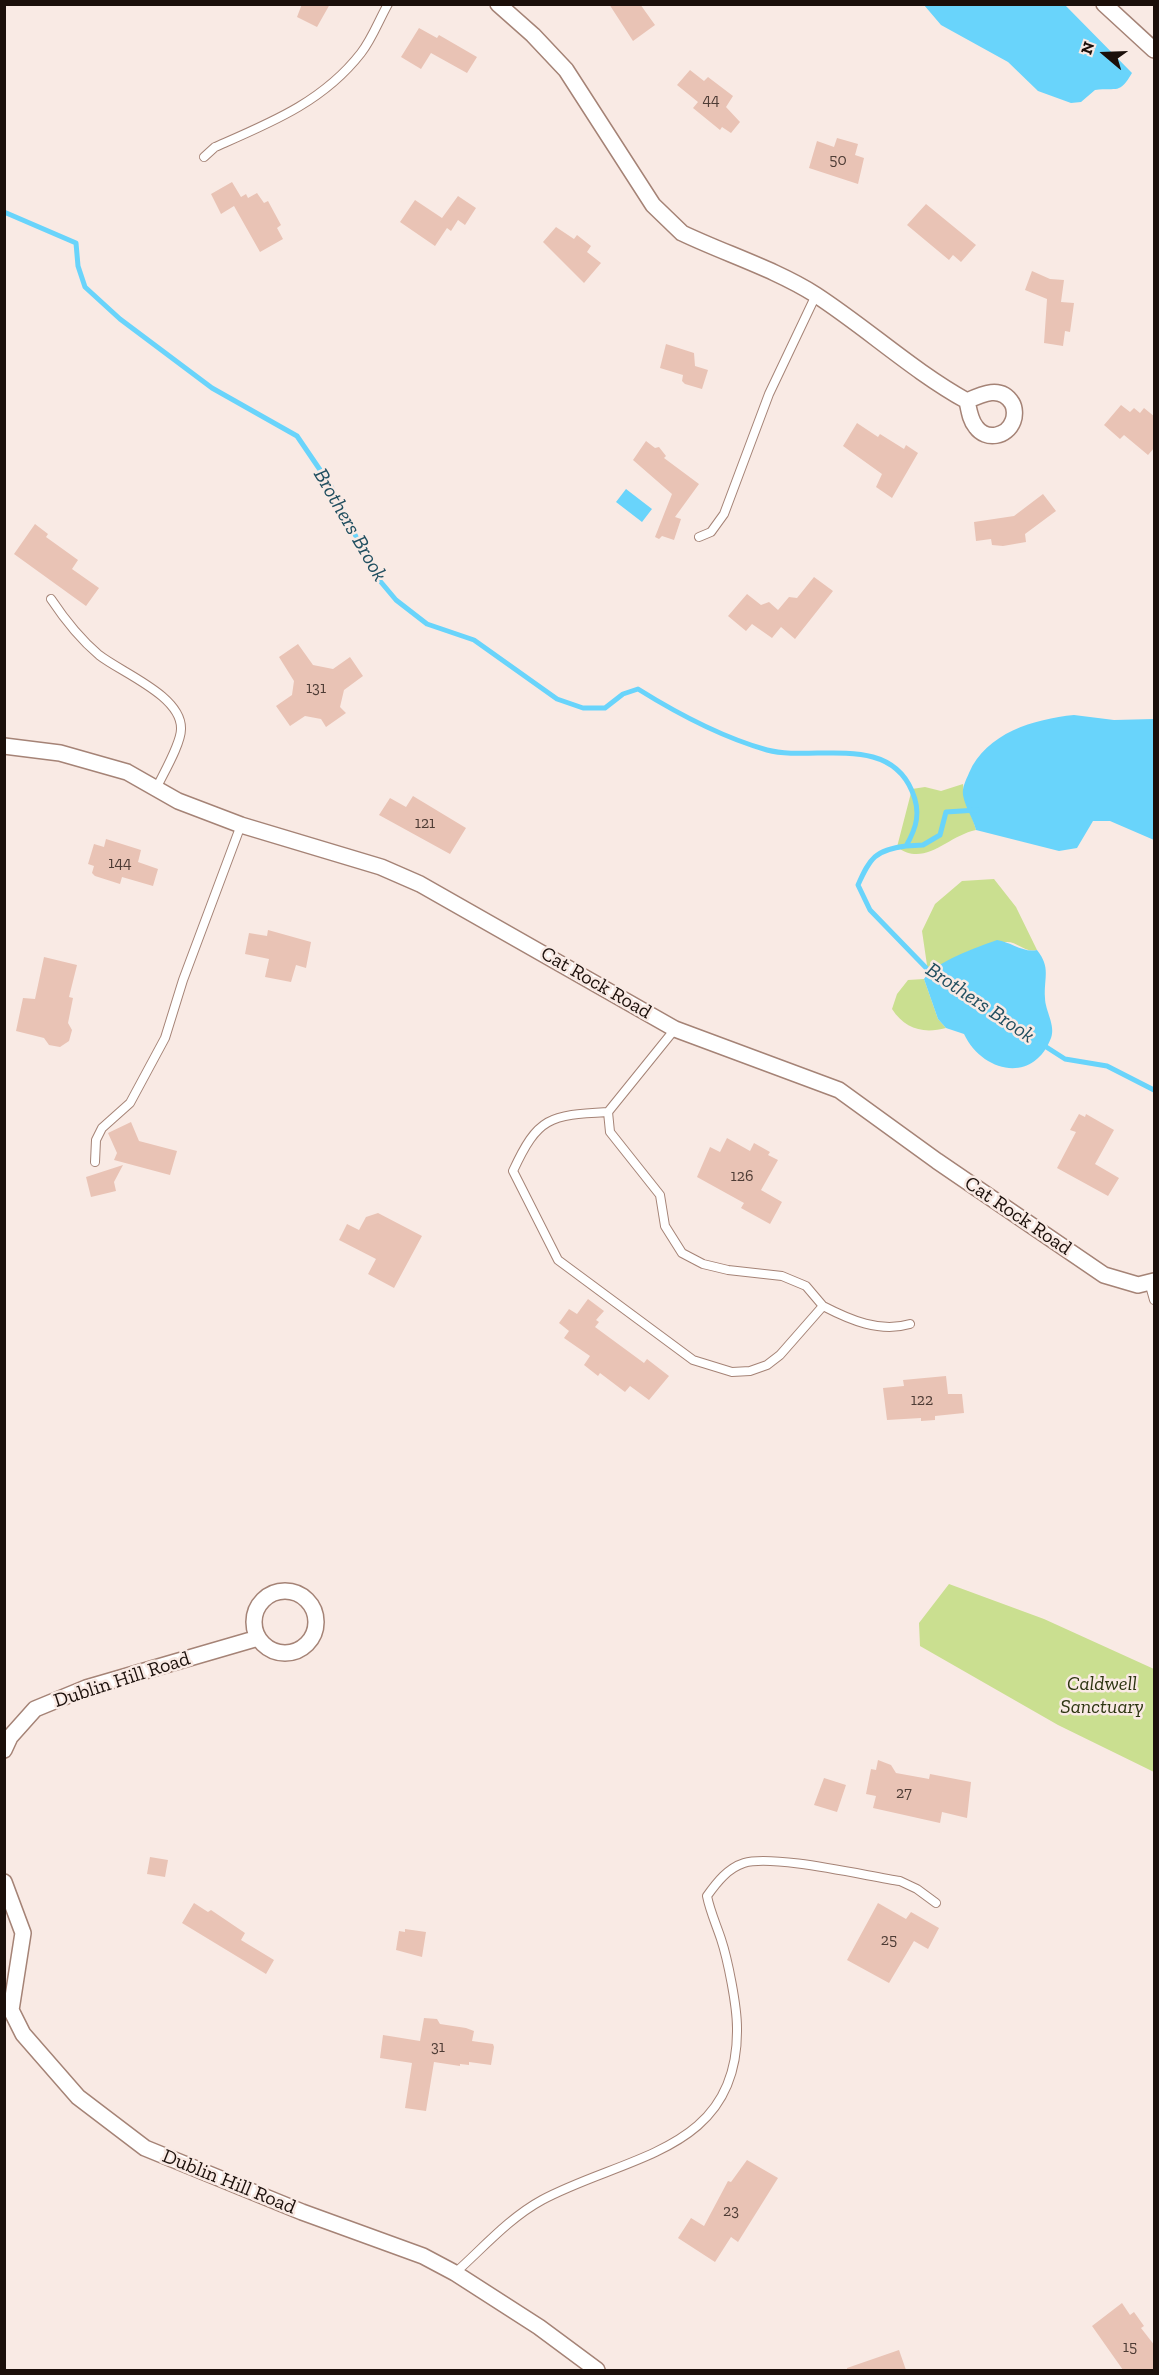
<!DOCTYPE html>
<style>
body{margin:0}
#map{position:relative;width:1159px;height:2375px;overflow:hidden;background:#f9eae4;font-family:"Zilla Slab",serif}
canvas{display:block}
.frame{position:absolute;inset:0;border:6px solid #1b0f0a;pointer-events:none}
.north{position:absolute;left:1075px;top:24px;width:60px;height:60px;-webkit-text-stroke:4px #f9eae4;paint-order:stroke;rotate:289deg;font-size:16px;font-weight:700;line-height:24px;text-align:center;color:#1b0f0a}
.north::after{content:'';display:block;margin:auto;width:21px;height:27px;background:#1b0f0a;clip-path:polygon(50% 0,100% 100%,50% 72%,0 100%)}
</style>
<div id="map">
<canvas width="1159" height="2375"></canvas>
<div class="frame"></div>
<div class="north">N</div>
</div>
<script>
const c = document.querySelector('canvas').getContext('2d');
c.lineJoin = 'round';
function paint(path, color) {
  c.fillStyle = color;
  c.fill(path, 'evenodd');
}
function stroke(path, color, width, dash) {
  c.strokeStyle = color;
  c.lineWidth = width;
  c.lineCap = dash ? 'butt' : 'round';
  c.setLineDash(dash || []);
  c.stroke(path);
}
function label(font, color, halo, rows, align = 'center') {
  c.font = font + ' "Zilla Slab",serif';
  c.lineWidth = 5;
  c.setLineDash([]);
  c.textBaseline = 'middle';
  c.strokeStyle = halo;
  c.fillStyle = color;
  for (const [text, x, y, turn = 0] of rows) {
    c.save();
    c.translate(x, y);
    c.rotate((+turn || 0) * Math.PI / 180);
    c.textAlign = isNaN(turn) ? turn : align;
    if (halo) c.strokeText(text, 0, 0);
    c.fillText(text, 0, 0);
    c.restore();
  }
}
paint(new Path2D(`
 M963,784C963,800 972,814 976,830C947,836 925,868 897,847L912,789L925,787L941,791Z
 M994,879L1016,907L1037,950C1025,953 1018,942 1007,942C978,943 953,959 928,972L922,931L935,904L962,881Z
 M924,979L938,1019L946,1028C923,1034 905,1029 892,1009L897,994L908,980Z
 M949,1584L1044,1619L1154,1669V1772L1058,1725L920,1646L919,1623Z`), '#cadf90');
paint(new Path2D(`
 M924,5H1065L1132,73C1119,95 1118,87 1095,90L1081,102L1071,103L1038,91L1008,62L941,25Z
 M626,489L652,509L642,522L616,502Z
 M1074,715L1114,720L1154,719V840L1110,821H1093L1077,848L1059,851L976,830C973,818 965,807 963,795C962,787 966,780 969,773C986,733 1034,719 1074,715Z
 M997,940C1011,942 1023,953 1037,950C1051,968 1044,976 1045,998C1045,1010 1056,1026 1051,1038C1033,1085 982,1072 964,1034L946,1028L938,1019L924,979C935,962 977,947 997,940Z`), '#69d4fb');
stroke(new Path2D(`
 M4,212L76,243L78,266L85,287L120,319L212,388L297,436L331,486L375,575L396,600L427,624L474,640L557,699L583,708H605L623,694L638,689C678,714 721,737 767,750C813,762 888,733 912,791C921,812 917,827 906,846C875,850 870,858 858,885L870,910L933,975
 M906,846L923,845L940,835L946,812L977,810
 M1040,1043L1065,1059L1107,1066L1154,1090`), '#69d4fb', 5);
paint(new Path2D(`
 M302,4H330L317,27L297,17Z
 M609,4H640L655,25L633,41Z
 M419,28L437,38L439,35L477,57L467,73L431,53L421,69L401,57Z
 M690,70L704,81L708,77L733,96L726,107L740,122L731,133L722,127L720,130L693,108L698,102L677,85Z
 M837,138L858,144L855,155L864,158L858,184L809,168L817,141L834,147Z
 M232,182L241,197L246,194L248,198L257,193L264,203L268,201L281,225L277,228L283,239L260,252L234,206L221,214L211,194Z
 M458,196L476,208L465,225L458,220L451,231L447,228L435,246L400,222L415,200L442,218Z
 M926,204L976,245L961,262L953,255L949,260L907,225Z
 M556,227L574,239L577,235L591,246L587,252L601,263L584,283L543,242Z
 M1032,271L1050,279L1064,280L1061,302L1074,303L1071,325L1070,332L1065,331L1063,346L1044,343L1047,299L1025,290Z
 M666,344L694,353L695,366L708,370L702,389L685,384L682,381L683,375L660,368Z
 M1121,405L1130,412L1134,408L1140,413L1144,408L1155,417V447L1148,455L1124,435L1120,439L1104,425Z
 M857,423L878,437L880,434L904,449L906,445L918,453L892,498L876,487L882,474L843,446Z
 M646,441L655,448L659,447L666,456L664,458L699,484L675,517L681,519L674,540L662,536L659,539L655,537L672,494L633,460Z
 M1043,494L1056,511L1025,534L1026,542L1003,546L992,545L991,539L976,541L974,522L1014,516Z
 M35,524L48,534L46,537L78,560L72,569L99,588L86,606L14,554Z
 M814,577L833,591L795,639L781,627L772,638L752,624L746,631L728,616L747,594L761,605L769,602L778,610L789,597L797,598Z
 M298,644L313,665L333,669L350,657L363,676L344,690L340,707L346,713L326,727L321,719L305,716L290,726L276,706L292,695L294,681L279,657Z
 M413,796L466,828L450,854L379,815L390,798L406,807Z
 M106,839L141,850L138,862L158,869L153,886L122,877L120,884L95,876L92,873L94,866L88,864L94,844L104,847Z
 M268,930L311,942L306,968L296,965L291,982L265,977L269,959L245,954L249,933L267,936Z
 M44,957L77,965L69,997L73,998L68,1023L72,1030L69,1041L60,1047L49,1045L44,1038L16,1031L23,998L35,999Z
 M1079,1114L1085,1117L1086,1114L1114,1130L1095,1164L1119,1178L1108,1196L1057,1168L1076,1132L1070,1130Z
 M131,1122L139,1141L177,1151L170,1175L114,1160L117,1153L108,1133Z
 M727,1138L750,1151L754,1143L770,1152L768,1155L778,1160L761,1190L782,1202L770,1224L741,1208L744,1203L697,1177L710,1147L720,1152Z
 M123,1165L114,1182L116,1191L91,1197L86,1177Z
 M378,1213L422,1236L394,1288L368,1274L376,1259L339,1240L347,1224L359,1230L366,1217Z
 M588,1299L604,1311L596,1320L599,1322L595,1327L644,1363L647,1359L669,1376L649,1400L630,1386L625,1392L600,1373L598,1376L584,1365L590,1356L564,1338L569,1331L559,1323L569,1309L577,1314Z
 M946,1376L948,1394H962L964,1413L935,1416V1420L921,1421V1418L887,1420L883,1388L904,1386L903,1380Z
 M878,1760L891,1765L896,1773L929,1779L930,1774L971,1782L967,1818L942,1812L940,1823L873,1808L876,1796L866,1794L871,1769L876,1770Z
 M824,1778L846,1785L837,1812L814,1805Z
 M150,1857L168,1860L165,1877L147,1874Z
 M194,1903L208,1912L211,1910L245,1933L241,1940L274,1960L266,1974L182,1923Z
 M878,1903L906,1919L911,1912L939,1928L928,1949L914,1941L889,1983L847,1960Z
 M405,1929L426,1932L422,1957L396,1950L399,1931L405,1932Z
 M424,2018L437,2019L440,2024L466,2028L474,2031L472,2041L493,2044L494,2047L491,2065L469,2062V2065L460,2064V2066L434,2062L426,2111L405,2108L412,2063L380,2058L383,2035L420,2041Z
 M747,2160L778,2178L738,2242L731,2237L715,2262L678,2238L691,2218L704,2226L728,2181L731,2182Z
 M1122,2303L1130,2315L1134,2312L1144,2326L1141,2328L1155,2346V2370H1123L1092,2326Z
 M899,2350L906,2370H847V2368Z`), '#e9c3b5');
const service = new Path2D(`
 M204,157L215,147C270,123 323,102 361,53C372,39 379,20 388,4
 M699,537L711,532L724,514L769,394L816,295
 M51,599C65,620 80,639 99,655C122,673 182,696 181,729C181,744 163,774 156,789
 M675,1029L608,1112C549,1115 538,1117 513,1171L558,1260L693,1360L732,1372L750,1371L767,1365L780,1355L823,1306C850,1320 880,1333 910,1324
 M608,1112L610,1132L660,1195L665,1226L682,1253L703,1264L728,1270L782,1276L806,1286L823,1306
 M95,1162L96,1140L102,1128L130,1103L165,1038L183,980L241,825
 M1149,1282L1154,1300
 M455,2273C483,2248 509,2218 542,2200C626,2155 739,2152 737,2028C737,2006 728,1960 721,1939C716,1924 710,1911 707,1896C717,1882 728,1868 744,1863C773,1854 866,1876 900,1881L917,1889L936,1903`);
const minor = new Path2D(`
 M498,4L533,35L566,70L653,205L682,233C726,254 775,269 816,295C868,329 913,371 967,401C969,410 970,420 976,427C986,441 1007,437 1013,421C1015,416 1015,408 1012,403C1001,385 982,394 967,401
 M1104,4L1154,50
 M4,746L60,753L127,772L178,801L241,825L381,867L420,884L675,1029L839,1090L937,1161L1104,1275L1138,1285L1154,1281
 M254 1622a31 31 0 1 1 62 0a31 31 0 1 1-62 0Z
 M4,1750L10,1737L35,1709L86,1688L258,1638
 M4,1882L23,1933L11,2010L23,2034L78,2097L145,2148L302,2212L423,2256L455,2273L539,2327L597,2370`);
stroke(service, '#a58376', 10);
stroke(minor, '#a58376', 18);
stroke(service, '#fff', 8);
stroke(minor, '#fff', 15);
label('16px', '#4e3c35', null, [
 ["44",711,100],
 ["50",838,160],
 ["131",316,688],
 ["121",425,823],
 ["144",120,863],
 ["126",742,1176],
 ["122",922,1400],
 ["27",904,1793],
 ["25",889,1940],
 ["31",438,2047],
 ["23",731,2211],
 ["15",1130,2347]
]);
label('20px', '#1b0f0a', '#f9eae4', [
 ["Cat Rock Road",596,983,30],
 ["Cat Rock Road",1018,1216,34],
 ["Dublin Hill Road",122,1680,-18],
 ["Dublin Hill Road",229,2182,22]
]);
label('italic 20px', '#2d3511', '#f9eae4', [
 ["Caldwell",1102,1684],
 ["Sanctuary",1102,1707]
]);
label('italic 21px', '#214f60', '#f9eae4', [
 ["Brothers Brook",350,525,60],
 ["Brothers Brook",980,1003,34]
]);
</script>
